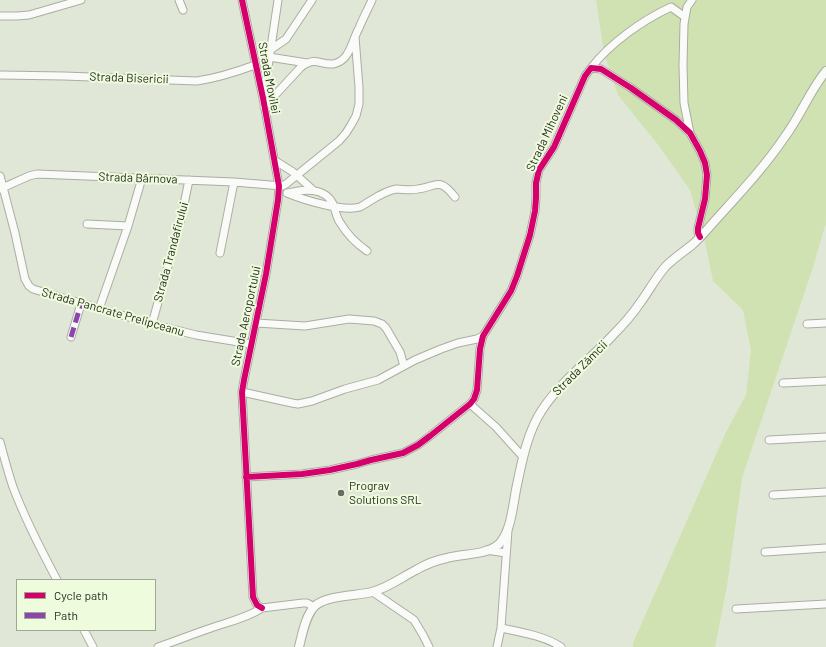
<!DOCTYPE html>
<meta charset="utf-8">
<style>
body{margin:0}
#map{position:relative;width:826px;height:647px;overflow:hidden;background:#e0e7d6;font-family:Barlow,sans-serif}
canvas{display:block}
.legend{position:absolute;left:16px;top:579px;width:140px;height:52px;box-sizing:border-box;background:#effbdd;border:1px solid #9fa992;margin:0;padding:5px 7px;list-style:none;font-size:12px;color:#282d22}
.legend li{display:flex;align-items:center;gap:8px;height:20px}
.legend b{width:20px;border:1px solid #9fa992}
</style>
<div id="map">
<canvas width="826" height="647"></canvas>
<ul class="legend">
<li><b style="height:5px;background:#d6006c"></b>Cycle path</li>
<li><b style="height:5px;background:#8e44ad"></b>Path</li>
</ul>
</div>
<script>
const c = document.querySelector('canvas').getContext('2d');
c.lineJoin = 'round';
function paint(path, color) {
  c.fillStyle = color;
  c.fill(path, 'evenodd');
}
function stroke(path, color, width, dash) {
  c.strokeStyle = color;
  c.lineWidth = width;
  c.lineCap = dash ? 'butt' : 'round';
  c.setLineDash(dash || []);
  c.stroke(path);
}
function label(font, color, halo, rows, align = 'center') {
  c.font = font + ' Barlow,sans-serif';
  c.lineWidth = 4;
  c.setLineDash([]);
  c.textBaseline = 'middle';
  c.strokeStyle = halo;
  c.fillStyle = color;
  for (const [text, x, y, turn = 0] of rows) {
    c.save();
    c.translate(x, y);
    c.rotate((+turn || 0) * Math.PI / 180);
    c.textAlign = isNaN(turn) ? turn : align;
    if (halo) c.strokeText(text, 0, 0);
    c.fillText(text, 0, 0);
    c.restore();
  }
}
paint(new Path2D(`
 M596,0H826V223L813,267L742,478L727,586L715,647H633V643L726,432L746,395L751,350L743,310L713,281L705,242L690,190L659,146L618,95L604,53Z`), '#d0e2b1');
const minor = new Path2D(`
 M179,0L183,10
 M242,0L263,98L279,186L278,200L266,274L244,380L242,392L253,597L257,605L262,608
 M0,16H17L29,15L81,0
 M270,50L286,39L312,0
 M269,57L307,63
 M591,68C610,43 643,20 671,7L685,17
 M0,75L64,76L197,81C217,78 236,72 255,65
 M264,94L278,0
 M264,107L301,67C316,56 319,65 333,64C338,63 343,60 346,56C352,48 354,37 359,28C363,18 368,9 372,0
 M690,133L684,103L683,65L684,24L687,7L692,0
 M274,160L293,172L313,190
 M0,176L15,233L25,279L29,286L33,289L152,324L196,335L251,344
 M0,189L29,176L37,174L234,182L282,186L286,184L339,141L346,133L351,125L356,116L359,104V87L355,37
 M287,193C304,200 343,212 360,207C371,201 383,191 396,189C403,189 410,191 418,189C438,186 439,177 455,197
 M288,193C303,189 325,187 333,204C336,211 336,218 341,224C347,234 357,244 367,251
 M87,224L128,226
 M220,253L234,182
 M99,309L128,226L142,178
 M256,323L305,326L349,319L374,321L382,324L386,328L400,352L404,366
 M152,324L181,219L189,180
 M807,324L826,323
 M71,337L81,304
 M783,383L826,381
 M242,392L292,403L298,404L312,401L345,389L378,380L415,360L441,349L458,343L477,339L483,336
 M470,404L496,427L523,457
 M769,440L826,437
 M0,442C4,457 8,472 13,487C25,519 41,550 57,580
 M246,477L302,474L330,470L357,464L371,460L403,453L418,445L430,436L470,404L474,399L477,390L480,349L483,336L511,291L517,276L530,235L535,211L536,198V183L539,170L554,147L585,76L591,68L601,69L631,88L676,120L690,133L700,151L705,163L707,175L705,199L698,228V233L700,237
 M773,495L826,492
 M486,550L506,553
 M765,552L826,548
 M373,592L414,620L423,635L429,647
 M262,608L303,603H307L314,607
 M736,609L826,604
 M501,628C520,632 545,636 561,647
 M84,630L93,647
 M158,647C176,641 193,634 211,628C228,622 247,618 262,608
 M497,647L501,628L508,530`);
const major = new Path2D(`
 M299,647C302,635 306,613 316,605C329,595 356,596 372,592C388,588 402,577 416,570C426,564 437,560 447,558C463,553 486,556 499,544C512,531 513,502 517,485C522,460 528,431 542,410C561,381 590,360 613,335C623,325 632,315 640,303C649,291 656,277 666,266C674,258 683,252 692,245C699,239 706,231 712,224C737,196 763,169 784,138C800,117 809,92 826,71`);
stroke(minor, '#a9aea1', 9);
stroke(major, '#a9aea1', 10);
stroke(minor, '#fafbf9', 7);
stroke(major, '#fafbf9', 8);
stroke(new Path2D(`
 M71,337L81,304`), '#8e44ad', 5, [10, 5]);
stroke(new Path2D(`
 M242,0L263,98L279,186L278,200L266,274L244,380L242,392L253,597L257,605L262,608
 M246,477L302,474L330,470L357,464L371,460L403,453L418,445L430,436L470,404L474,399L477,390L480,349L483,336L511,291L517,276L530,235L535,211L536,198V183L539,170L554,147L585,76L591,68L601,69L631,88L676,120L690,133L700,151L705,163L707,175L705,199L698,228V233L700,237`), '#d6006c', 6);
for (const [x, y, r, color] of [
 [341,493,4,"#686e61"]
]) {
  const dot = new Path2D();
  dot.arc(x, y, r, 0, 2 * Math.PI);
  c.fillStyle = color;
  c.fill(dot);
  stroke(dot, '#effbdd', 1.5);
}
label('12px', '#282d22', '#effbdd', [
 ["Strada Bisericii",129,78,2],
 ["Strada Movilei",269,78,79],
 ["Strada Mihoveni",547,133,-65],
 ["Strada Bârnova",138,178,2],
 ["Strada Trandafirului",171,252,-75],
 ["Strada Pancrate Prelipceanu",113,312,16],
 ["Strada Aeroportului",246,316,-78],
 ["Strada Zămcii",580,368,-45]
]);
label('12px', '#282d22', '#effbdd', [
 ["Prograv",349,486],
 ["Solutions SRL",349,500]
], 'left');
</script>
